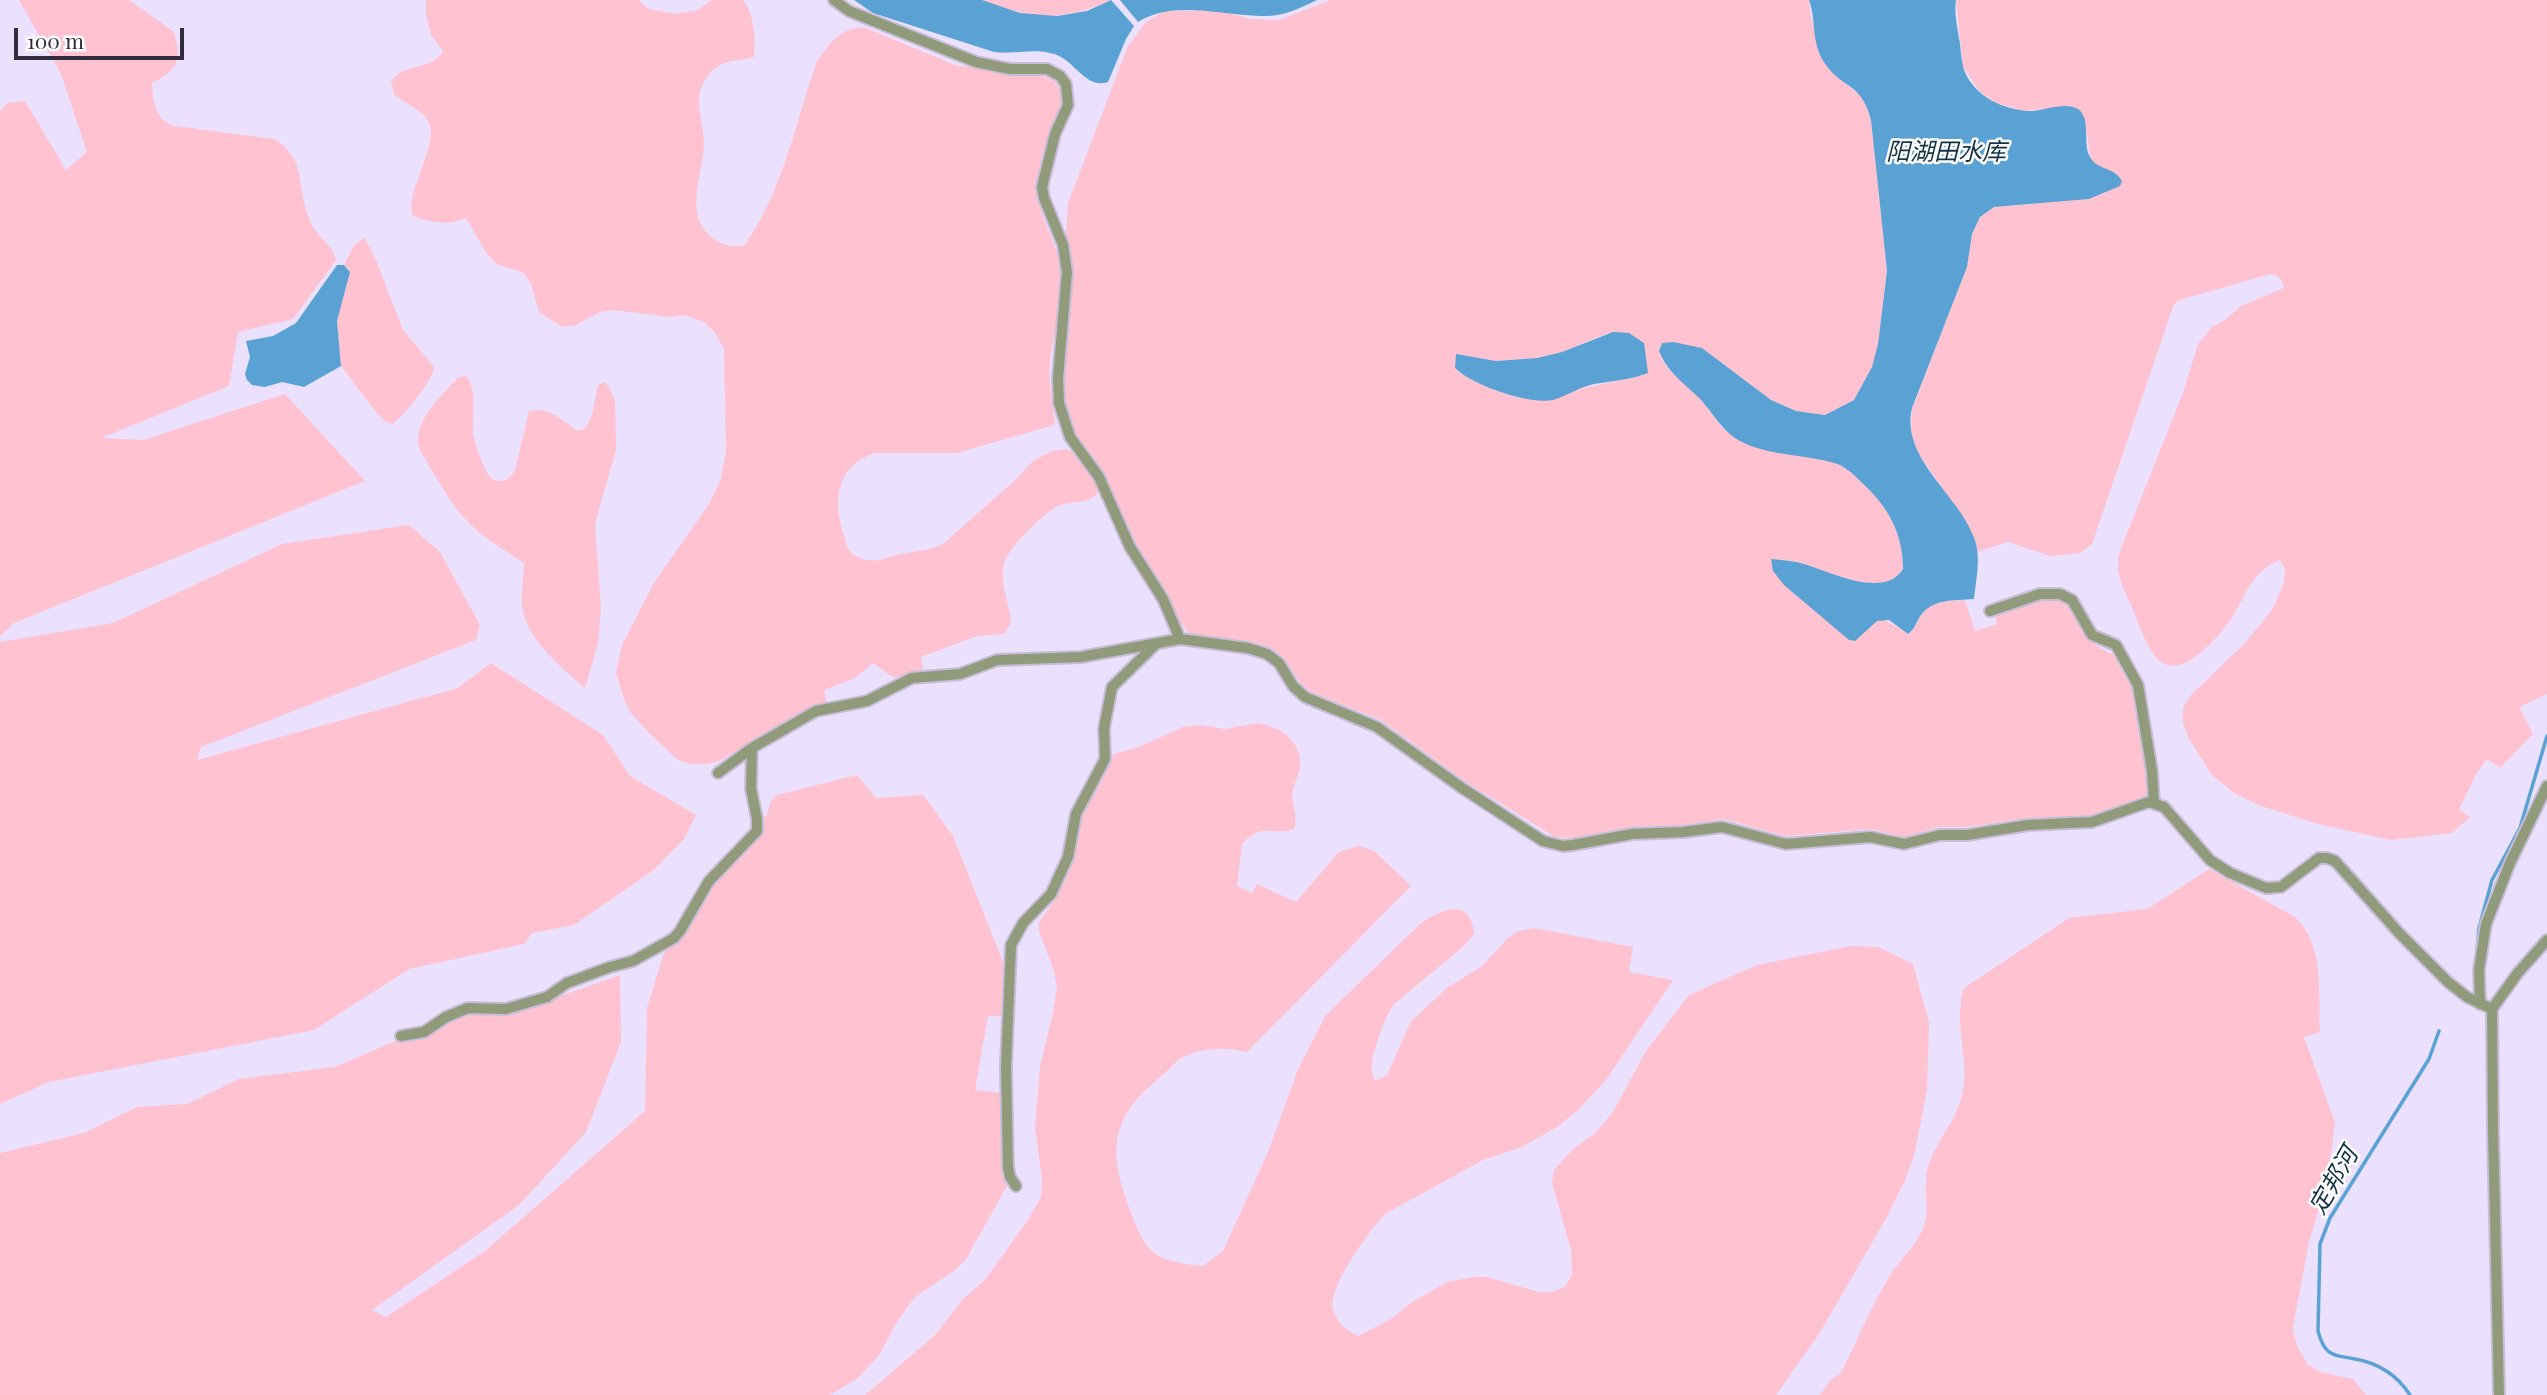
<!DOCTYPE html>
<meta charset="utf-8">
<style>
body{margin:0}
#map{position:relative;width:2547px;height:1395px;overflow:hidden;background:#ebe1fe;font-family:"Playfair Display",serif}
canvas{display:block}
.scale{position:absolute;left:14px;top:28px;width:170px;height:32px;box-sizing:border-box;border:4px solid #312b3d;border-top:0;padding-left:9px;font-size:21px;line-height:24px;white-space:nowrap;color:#312b3d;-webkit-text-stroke:5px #fff;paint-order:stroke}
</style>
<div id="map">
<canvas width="2547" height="1395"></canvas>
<div class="scale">100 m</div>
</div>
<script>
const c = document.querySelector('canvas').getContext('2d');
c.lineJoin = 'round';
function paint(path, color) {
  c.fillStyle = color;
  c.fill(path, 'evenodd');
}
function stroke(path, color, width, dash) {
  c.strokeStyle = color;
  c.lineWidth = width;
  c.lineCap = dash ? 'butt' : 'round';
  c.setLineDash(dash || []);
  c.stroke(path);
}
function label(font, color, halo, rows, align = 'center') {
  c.font = font + ' "Playfair Display","Noto Sans SC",serif';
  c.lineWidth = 5;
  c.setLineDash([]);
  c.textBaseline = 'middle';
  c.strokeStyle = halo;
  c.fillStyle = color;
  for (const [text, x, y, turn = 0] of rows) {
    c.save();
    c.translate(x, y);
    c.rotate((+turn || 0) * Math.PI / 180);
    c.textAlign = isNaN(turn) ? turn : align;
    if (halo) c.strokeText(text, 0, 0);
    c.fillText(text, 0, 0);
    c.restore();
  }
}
paint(new Path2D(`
 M19,0H129L174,32C182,60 179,70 152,83C153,101 155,121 175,126L274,139C284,145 291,152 296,163C302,183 302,205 311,223C317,237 333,245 336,260L293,319L238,332L229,386L101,438L143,440L285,394L365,481L14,623L0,636V111L8,103L25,101L66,170L87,152L61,74Z
 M426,0H638L649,9L676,14L698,10L712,0H743C754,14 756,39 754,57C736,62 719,59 707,77C691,99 704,120 704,144C703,176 682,216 714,239C725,246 731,247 744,246C783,191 795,124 817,61C829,44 842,25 866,28L955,65L1047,77C1077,91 1052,127 1045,148C1041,157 1039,169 1038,179C1034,209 1055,238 1061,266C1069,300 1053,328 1050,361C1048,381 1053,404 1055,425L957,453H875C838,465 832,498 843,532C845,540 847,551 854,555C870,566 885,558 901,554C916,551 929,551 943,544L1014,481L1033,461L1052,451L1065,449L1071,451L1085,467L1099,490C1092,505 1074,500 1060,505C1046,510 1008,548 1004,563C999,583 1010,603 1011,623L1004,634L977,636L921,657L923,670L894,678L873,663L855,678L824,690L827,702L771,729L718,762L705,764H691L678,760L648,732L630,712L624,699L616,673L622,645L654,583L709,504L721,479L726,451L724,349L714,331L704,322L685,315L671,317L613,310L600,312L576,325L562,327L539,312L531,284L524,273L497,264L487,254L466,218C448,226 429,223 412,215C406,188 441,143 428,121C421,108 404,104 394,94L391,81C405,62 432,71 443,51L431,35L426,14Z
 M982,0H1112C1060,22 1034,20 982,0Z
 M1331,0H1809L1811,18L1831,71L1863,98L1871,120L1887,271L1878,344L1873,367L1854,400L1825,415L1796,411L1771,400L1702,348L1661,358L1668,368L1700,398L1723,429L1837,464L1847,469L1879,499L1892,519L1901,543L1903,569C1884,600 1830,571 1805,564C1794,561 1783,560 1772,559L1849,640L1855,641L1873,623L1883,619L1909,634C1915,629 1917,621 1922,614C1933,599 1949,602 1965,600L1975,631L1997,624L1994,612C2020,604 2052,585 2072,611C2080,620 2084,633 2093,642C2099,650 2113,652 2119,660C2139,683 2144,763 2149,795L2091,815L2027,818L1966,827H1939L1904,837L1870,829L1786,836L1723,819L1682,825L1631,827L1573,838L1555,837L1466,782L1381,720L1309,691L1299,681L1284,658L1270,647L1250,641L1190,635L1180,622L1149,571L1110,487L1071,430L1065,407L1061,379L1070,266L1066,232L1068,203L1128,46L1145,23L1164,11L1218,10L1251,19L1279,20ZM1608,333L1648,373C1635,378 1531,400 1520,398C1500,393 1477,383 1460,372L1456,354L1496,361L1537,358L1562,352Z
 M1956,0H2547V694L2519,707L2533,734L2500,768L2487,759L2478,771L2459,809L2470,817L2452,833L2391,840L2318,824L2261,806L2234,793L2211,774L2188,737L2183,723V708L2190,696L2244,644L2272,610L2284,583L2285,569L2280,560C2252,571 2247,593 2233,616C2222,633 2186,677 2163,663C2149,655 2137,621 2132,607C2122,583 2112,572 2122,546L2183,393L2198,344L2212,327L2225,320L2241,306L2284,288C2282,279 2279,275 2270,274L2180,300L2174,304L2092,544L2080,553L2050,556L2008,542L1977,552L1969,527L1916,450L1911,434L1912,409L1967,267L1972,234L1980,217L1994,207L2032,204L2103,168C2084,161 2091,145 2086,130C2083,122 2075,113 2070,106L2025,111L1996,103L1980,92L1963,67Z
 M364,237L376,260L403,330L434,367C435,377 401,420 392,424L386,422L376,412L341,366L337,321L349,269L344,265L353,247Z
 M466,376C478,392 472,410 473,429C474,444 480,458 486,471C489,476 491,480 498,481C506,482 511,477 515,470L529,411C548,406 563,420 577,431L584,429C594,420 594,399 598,385L604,382L609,387L615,400L616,450L595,524L601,608L598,643L585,688C561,667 523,637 522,602C521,589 524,576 524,563C506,551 486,540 470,524C449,503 435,475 420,450C410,423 442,395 459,377Z
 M409,525L440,552L480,625L476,640L201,747L197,760L458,688L491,663L603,735L630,776L696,815L684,839L655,869L574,925L532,933L524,944L409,969L314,1030L49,1082L0,1104V642L113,623L282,544Z
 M1258,723C1281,727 1303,742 1300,768C1299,776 1294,782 1293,790C1290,803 1299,815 1294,829C1273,837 1263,821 1242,844L1237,886L1252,893L1257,884L1296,902L1339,852L1359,846L1374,851L1411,886L1247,1052C1227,1047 1204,1047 1184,1057C1177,1060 1170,1068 1164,1074C1141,1093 1121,1111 1117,1142C1114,1163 1121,1185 1128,1205C1145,1252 1151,1261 1203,1266L1223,1251L1268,1152L1299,1067L1326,1015L1419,925C1439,910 1471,895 1474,934L1465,945L1393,1005L1383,1024L1373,1056L1371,1069L1375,1081L1387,1075L1411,1021L1447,988L1482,966L1506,940L1516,932L1534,928L1633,947L1629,972L1673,980L1606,1080L1578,1110L1557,1127L1522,1147L1483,1160L1385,1214C1370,1230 1328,1286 1333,1309C1337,1323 1346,1330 1358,1336L1391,1319L1412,1302L1447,1282L1474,1277H1487L1539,1292H1552L1565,1287L1572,1275L1571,1250L1552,1183L1554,1170L1573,1149L1595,1133L1613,1112L1646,1051L1689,995L1757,965L1851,946L1878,947L1913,964L1929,1023L1927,1090L1914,1156L1905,1180L1887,1217L1819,1334L1776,1395H865L935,1335L964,1298L984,1281L1026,1223L1041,1197L1042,1180L1035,1127L1040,1066L1053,1013L1057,987L1054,971L1039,931V922L1058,895L1069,872L1076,847L1083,806L1108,759L1114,754L1139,747L1183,727L1200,725L1225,729Z
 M857,775L876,798L923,795L953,836L1003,962L1002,1016H988L975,1090L1001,1093L1007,1186L966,1259L955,1270L914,1298L895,1325L880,1354L858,1378L830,1395H0V1153L84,1133L137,1107L187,1104L239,1079L335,1067L458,1014L515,1012L620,975L621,1042L586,1132L519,1205L372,1310L386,1317L485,1251L645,1111L647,1008L665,950L691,918L710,887L767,814L771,801L777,795Z
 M2209,869L2295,917C2325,945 2318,994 2320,1032L2304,1037L2335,1123L2328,1177L2309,1242L2293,1328L2294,1335L2298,1348L2308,1365L2320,1372L2353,1379L2366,1395H1820L1830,1381L1841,1373C1858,1339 1872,1304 1892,1272C1902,1258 1916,1245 1923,1229C1932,1208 1920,1184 1930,1161C1938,1139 1955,1122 1961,1099C1972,1063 1952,1024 1964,988L2069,918L2147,909Z`), '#fec2d1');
paint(new Path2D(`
 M854,0H982L1020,13L1057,16L1087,11L1111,0L1134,26L1126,39L1108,82C1088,89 1076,65 1061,57C1039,46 1016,55 994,52L873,13Z
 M1120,0H1317C1298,9 1283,17 1261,16C1218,15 1174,0 1138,22Z
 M1809,0H1956C1954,12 1957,26 1959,38C1961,48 1961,60 1964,70C1974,96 2003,110 2030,111C2043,111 2066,101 2078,109C2091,118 2083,142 2089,155C2096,171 2114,166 2122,181L2120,186L2089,199L1994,207L1980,217L1972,234L1967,267L1912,408C1900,459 1960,495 1975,540C1981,559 1976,580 1974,599C1954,601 1934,598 1921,615C1916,622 1915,629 1908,634L1889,620L1877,621L1855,641L1849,640L1784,585L1773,571L1771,559C1782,560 1794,561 1804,564C1829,571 1884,600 1903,569C1903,532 1887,505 1860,481C1852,473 1845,466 1834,463C1804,454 1768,456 1740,441C1720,430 1712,410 1696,395C1682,382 1666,370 1659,351L1662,343L1673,342L1702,348L1771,400L1796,411L1825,415L1854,400L1872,367L1878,344L1887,271L1871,120C1861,82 1843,89 1826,65C1810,43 1817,22 1809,0Z
 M337,265H344L350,272L337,321L341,366L304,387L282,382L265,387L252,385L247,380L245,374L250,357L246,341L273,336L296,323Z
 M1613,332L1629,333L1644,343L1648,373C1630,380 1612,381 1594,384C1579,387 1567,396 1553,400C1529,405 1472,385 1455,368L1456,354L1496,361L1537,358L1562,352Z`), '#5ba2d4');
stroke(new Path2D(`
 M2477,952L2479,928L2492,880L2520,828L2547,736
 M2410,1395C2397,1375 2378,1363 2355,1359C2347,1357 2334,1357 2328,1351C2322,1346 2320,1338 2318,1331L2320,1244L2330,1218L2429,1059L2439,1031`), '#5ba2d4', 3.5);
const minor = new Path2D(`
 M834,0L849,11L976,62L1010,69H1047L1060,76L1066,84L1068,105L1055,134L1042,187L1044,198L1063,245L1067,272L1058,378L1059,403L1070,437L1099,477L1130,547L1163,599L1180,639
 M1990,611L2040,594H2060L2072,600L2092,635L2116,645L2138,685L2152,771L2154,803
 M718,773L752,748L816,711L867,701L912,678L960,674L997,660L1081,657L1180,639L1248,648L1267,654L1279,663L1293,686L1305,697L1377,727L1462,788L1543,841L1563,846L1573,845L1632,834L1683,832L1722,827L1786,844L1870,837L1904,844L1940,835H1967L2028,825L2092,822L2149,802L2164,807L2210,860L2230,873L2266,888L2281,887L2319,858H2327L2335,861L2400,934L2448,982L2467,997L2492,1009
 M2480,1004L2479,969L2486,924L2510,863L2547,786
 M401,1036L424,1032L446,1017L468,1008L506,1009L547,997L567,983L610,967L633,961L674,938L680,931L709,881L757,831V819L751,789L752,748
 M1016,1186L1010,1177L1008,1167L1006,1067L1011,945L1023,923L1051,894L1068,857L1076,814L1105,759L1104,728L1112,687L1157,643
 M2499,1395L2493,1128L2492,1009L2517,974L2547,940`);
stroke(minor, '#c6bdd7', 14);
stroke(minor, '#919b7b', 10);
label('italic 24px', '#143348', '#fff', [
 ["阳湖田水库",1946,153],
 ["定邦河",2334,1181,-60]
]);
</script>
